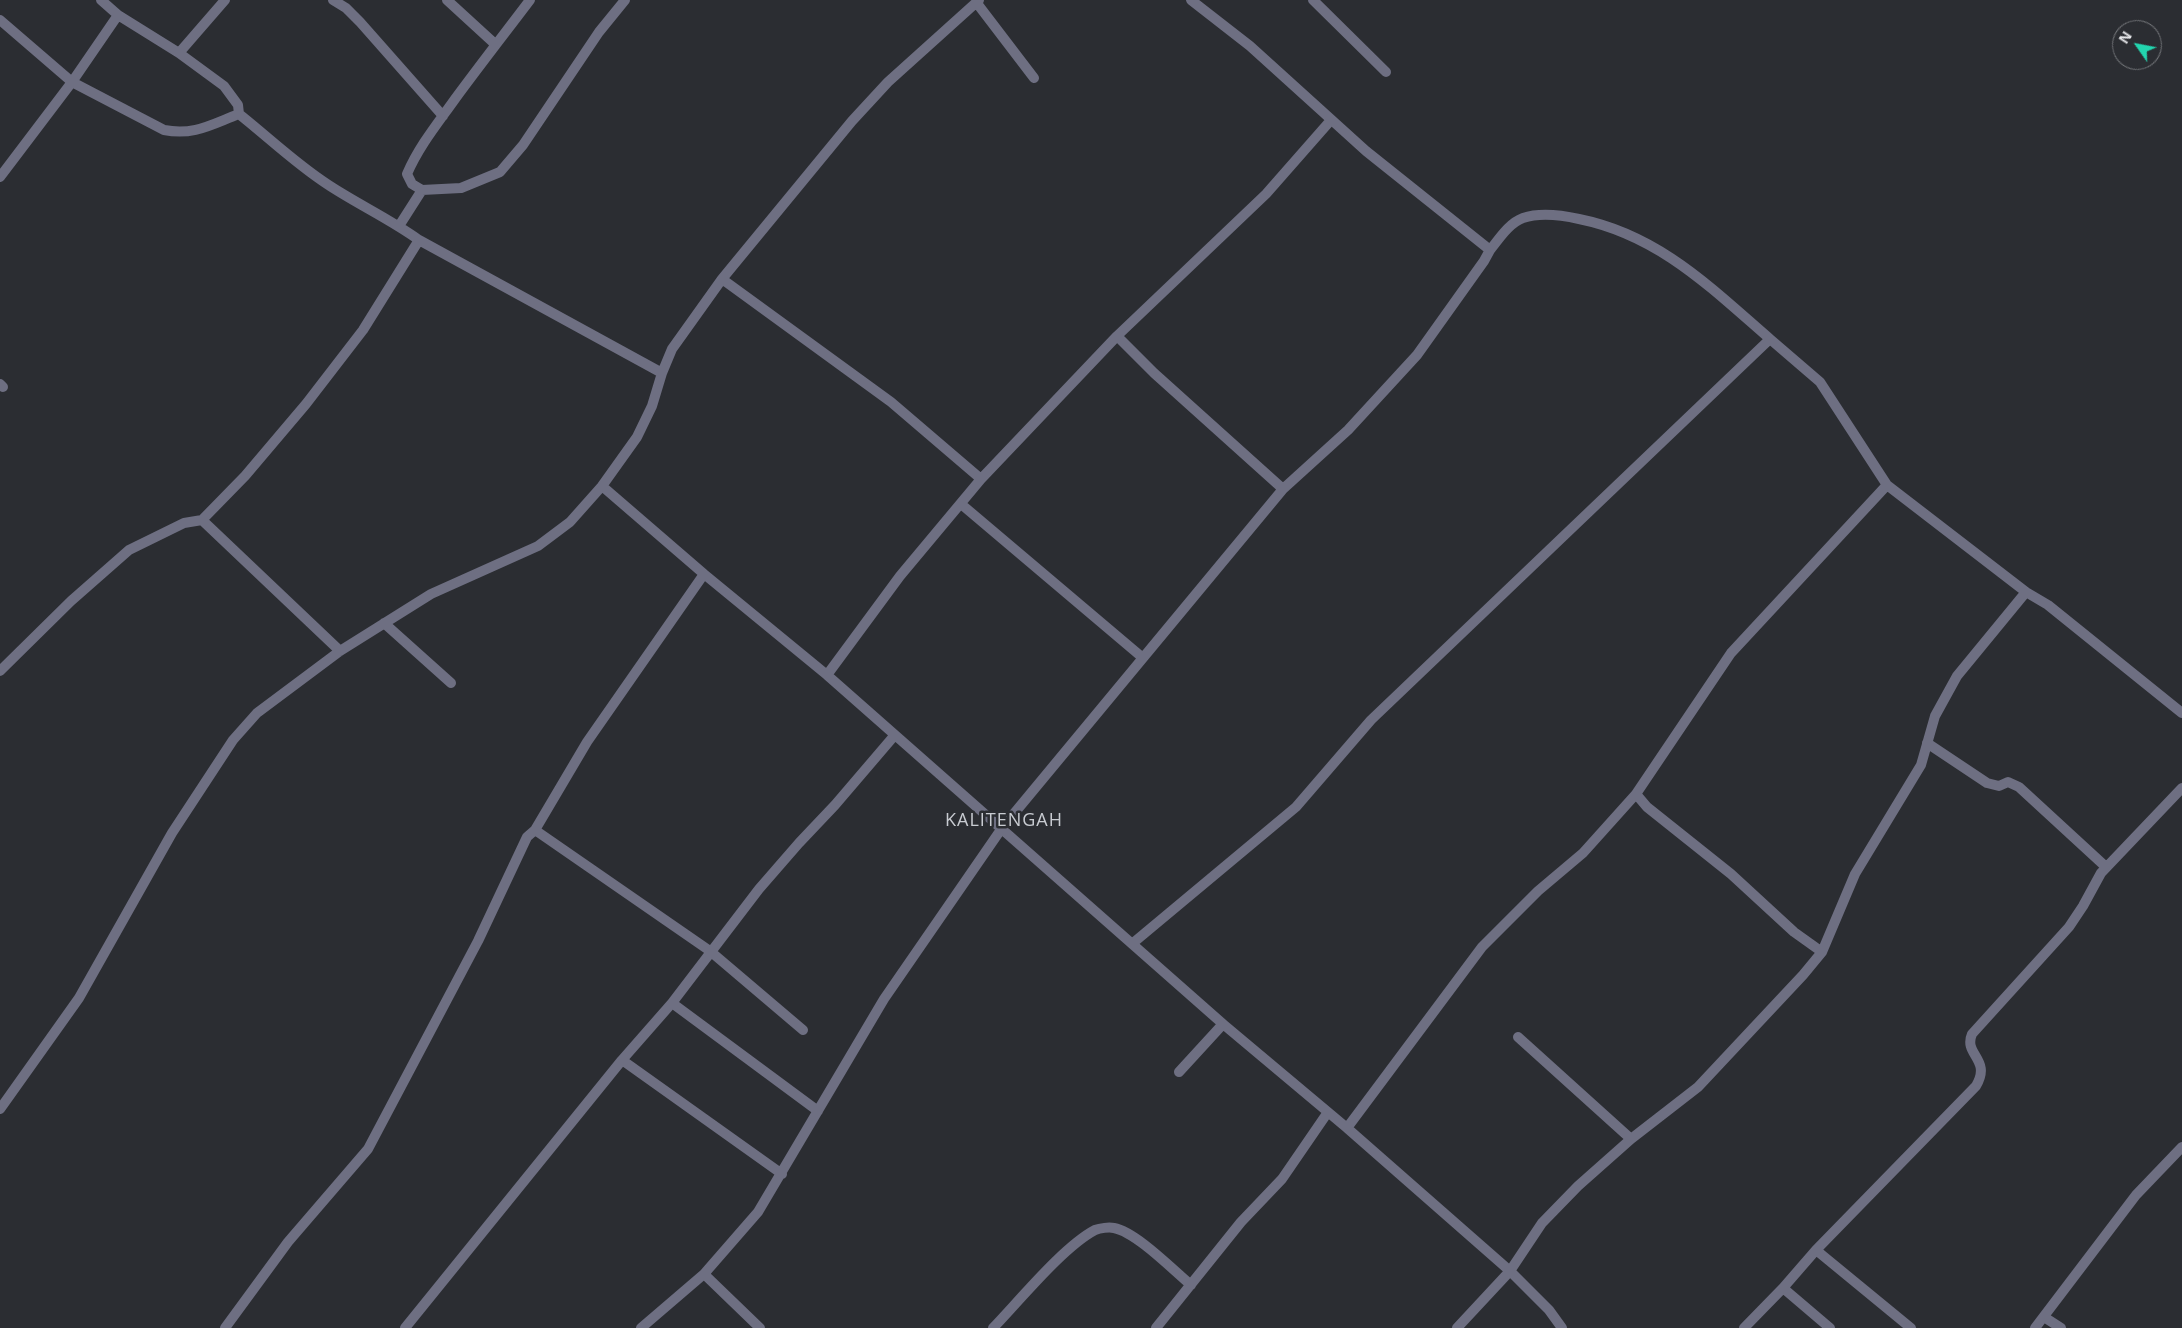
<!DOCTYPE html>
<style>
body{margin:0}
#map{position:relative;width:2182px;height:1328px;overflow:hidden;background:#2b2d32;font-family:"Open Sans",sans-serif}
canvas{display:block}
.north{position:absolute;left:2112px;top:20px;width:50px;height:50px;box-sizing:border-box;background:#2b2d32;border:1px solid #76787c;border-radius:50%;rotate:303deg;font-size:14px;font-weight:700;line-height:20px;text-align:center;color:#e7e8eb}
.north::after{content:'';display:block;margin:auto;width:18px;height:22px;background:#23d5af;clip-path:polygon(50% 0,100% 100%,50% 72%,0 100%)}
</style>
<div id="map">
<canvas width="2182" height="1328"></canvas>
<div class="north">N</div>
</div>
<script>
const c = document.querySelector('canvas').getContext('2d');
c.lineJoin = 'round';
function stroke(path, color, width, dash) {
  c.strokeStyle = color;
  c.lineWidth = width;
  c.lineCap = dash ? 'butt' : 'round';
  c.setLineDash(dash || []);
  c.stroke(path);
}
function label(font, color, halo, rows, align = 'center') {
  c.font = font + ' "Open Sans",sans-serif';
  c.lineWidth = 5;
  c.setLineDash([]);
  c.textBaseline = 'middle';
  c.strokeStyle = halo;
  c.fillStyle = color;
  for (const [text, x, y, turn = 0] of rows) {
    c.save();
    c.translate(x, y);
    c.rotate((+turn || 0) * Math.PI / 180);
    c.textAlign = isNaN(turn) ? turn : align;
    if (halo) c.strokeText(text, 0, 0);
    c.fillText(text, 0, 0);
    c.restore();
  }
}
stroke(new Path2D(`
 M101,0L118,15L179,53L224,86L238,105L239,114C268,137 296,164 327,184C357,204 390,219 419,240L662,373
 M333,0L346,8L360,22L443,116
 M447,0L495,44
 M530,0C505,33 480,65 455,99C438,123 419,146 407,174L412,184L422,190L461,188L500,172L523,145L599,32L625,0
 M1313,0L1386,72
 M976,2L1034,78
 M0,20L72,82L164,130C194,136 212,124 239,114
 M179,53L225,0
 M0,177L72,82L118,15
 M399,226L422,190
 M722,279L891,402L981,479
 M1117,336L1154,373L1283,489
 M1770,339L1820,382L1887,485L2026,592L2048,605L2182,713
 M0,384L3,387
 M602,486L704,574L827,675L1223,1024L1347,1128L1510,1271L1549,1310L1562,1328
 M961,504L1143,658
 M202,520L340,651
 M384,623L451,683
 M0,671L71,601L129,550L184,523L202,520L245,476L306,404L363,330L419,240
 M827,675L900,576L981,479L1117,336L1266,194L1331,120
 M1927,743L1987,783L1999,786L2008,782L2019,787L2106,867
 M1636,794L1647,807L1731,874L1794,932L1822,952
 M535,830L710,951L803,1030
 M1133,943L1296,807L1371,720L1770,339C1711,288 1659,235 1579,219C1561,215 1541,212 1523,218C1509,223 1499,239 1490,250
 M672,1003L818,1111
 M1518,1037L1631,1139
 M622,1060L782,1174
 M1179,1072L1223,1024
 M0,1109L79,998L172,833L233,740L257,713L340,651L431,594L538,546L570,522L602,486L637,437L652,406L662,373L672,349L722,279L852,121L888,82L979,0
 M1347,1128L1482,947L1538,891L1583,853L1636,794L1731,653L1887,485
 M1816,1250L1911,1328
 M704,1274L760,1328
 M1783,1288L1816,1250L1976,1086C1992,1059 1963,1055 1972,1034L2069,927L2083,906L2101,873L2182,788
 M2044,1317L2061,1328
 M225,1328L288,1242L368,1149L478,941L527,837L535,830L587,742L704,574
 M405,1328L622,1060L672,1003L759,889L799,843L835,805L894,736
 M641,1328L704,1274L758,1212L884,999L1002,828L1283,489L1348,430L1417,355L1484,261L1490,250L1366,151L1250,46L1191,0
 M993,1328C1020,1300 1063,1247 1095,1230C1100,1228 1109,1227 1114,1228C1136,1232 1173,1270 1191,1285
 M1156,1328L1241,1222L1282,1179L1328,1112
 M1457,1328L1510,1271L1542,1223L1578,1186L1631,1139L1698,1087L1803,975L1822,952L1855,874L1921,765L1935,716L1957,676L2026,592
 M1744,1328L1783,1288L1830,1328
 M2035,1328L2136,1195L2182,1147`), '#6e6f82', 10);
c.letterSpacing = '1px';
label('18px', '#c8cbd1', '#2b2d32', [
 ["KALITENGAH",1004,821]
]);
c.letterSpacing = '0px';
</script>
